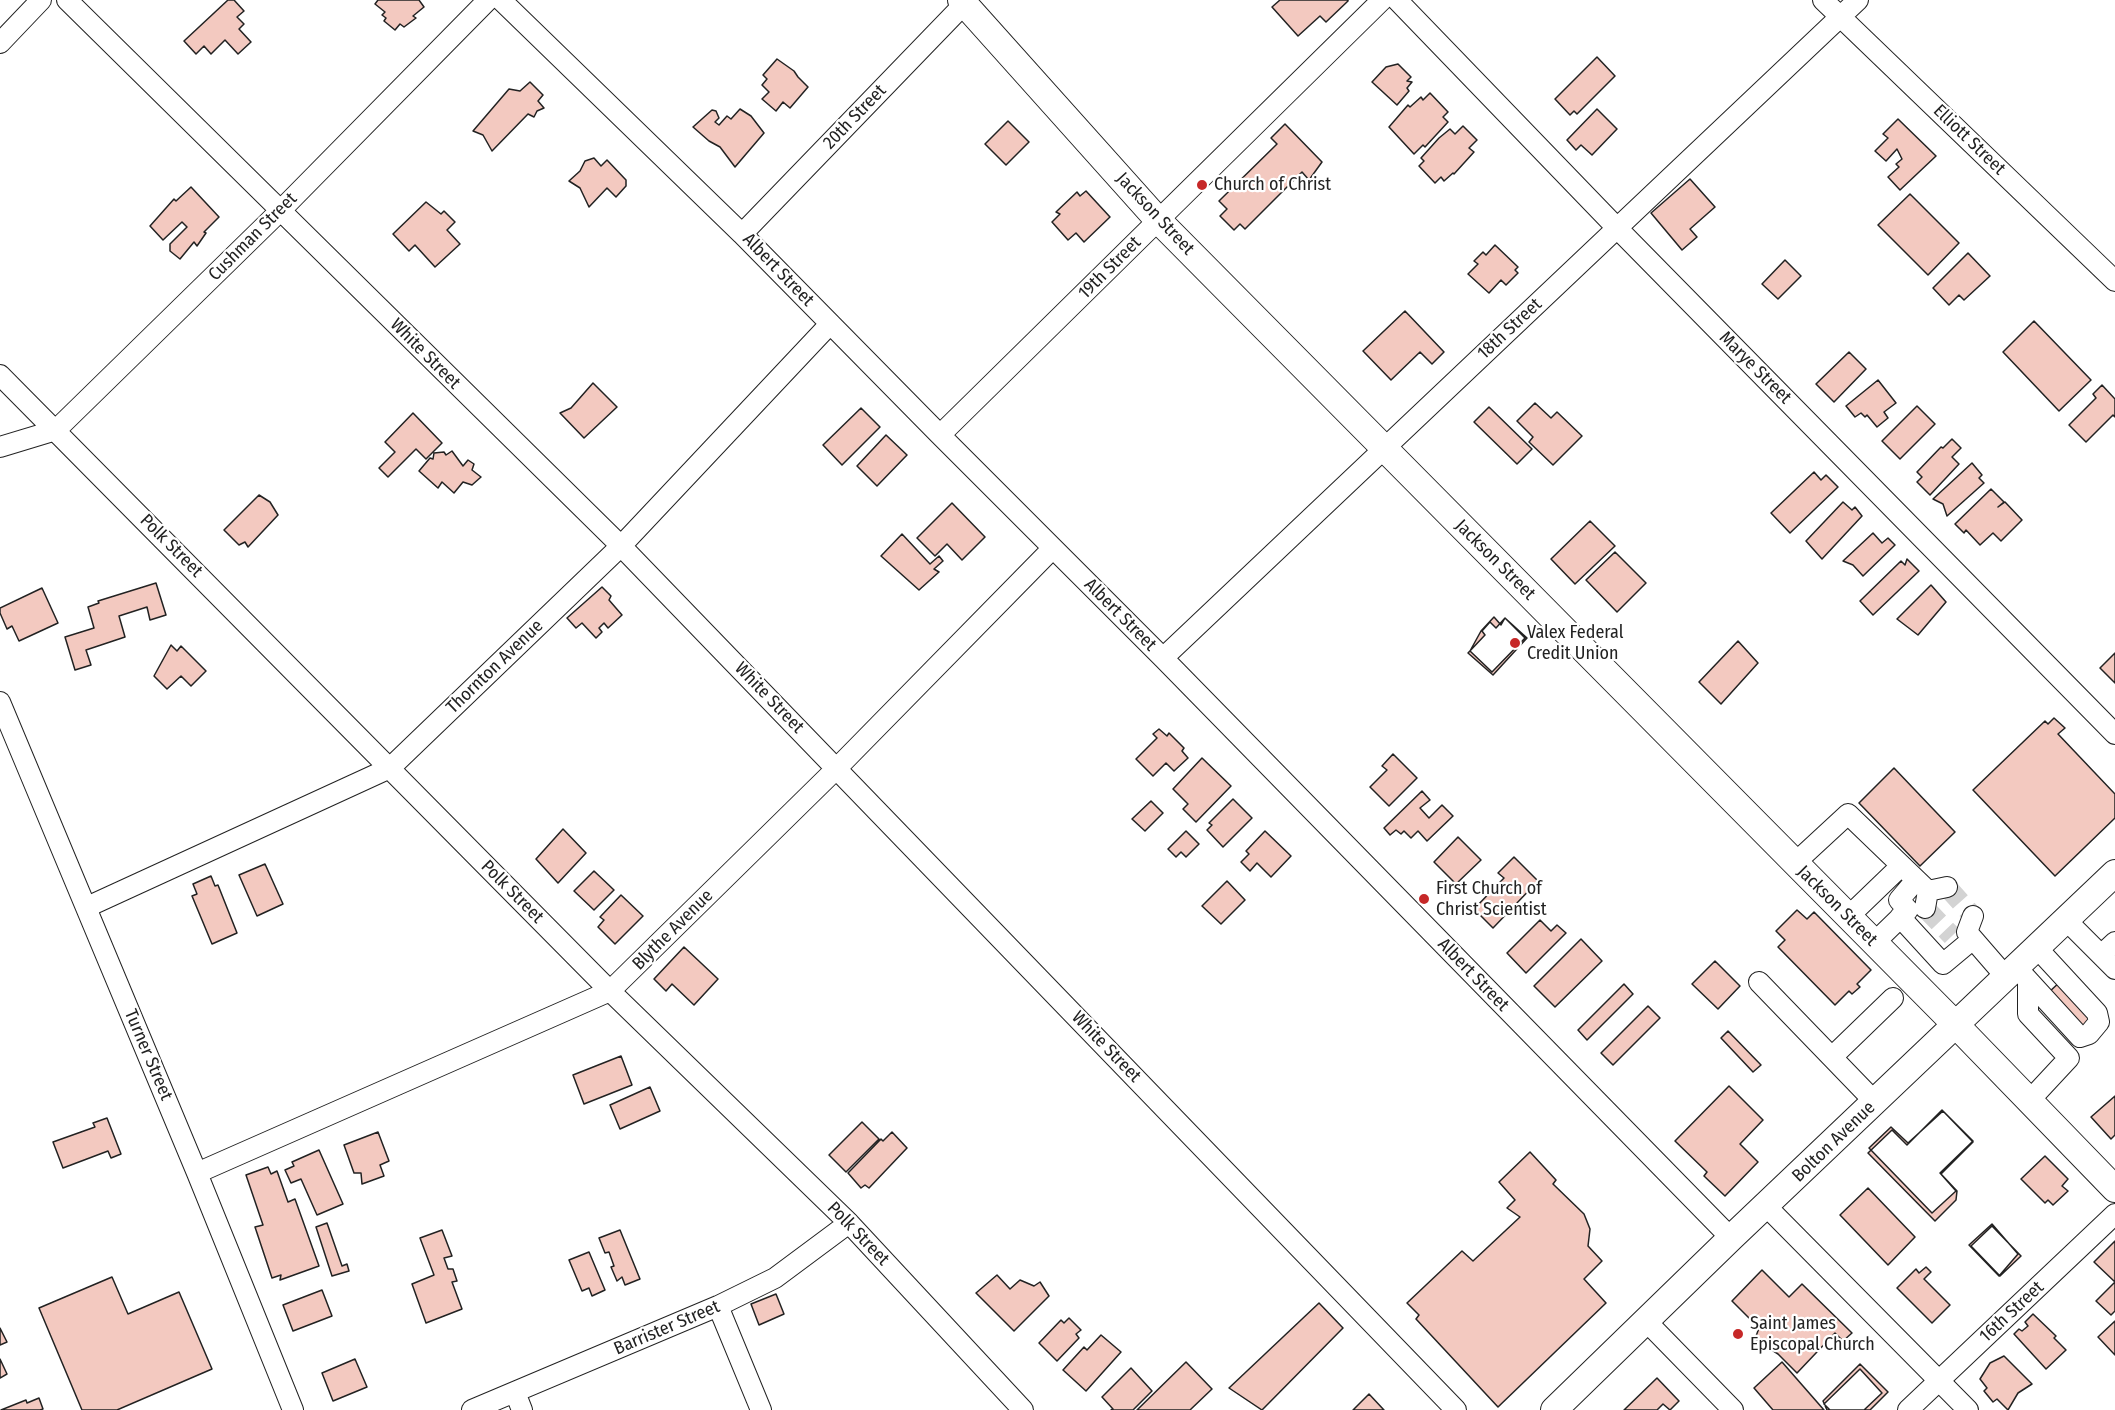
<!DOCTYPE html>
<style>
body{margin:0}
canvas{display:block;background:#fff}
</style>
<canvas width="2115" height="1410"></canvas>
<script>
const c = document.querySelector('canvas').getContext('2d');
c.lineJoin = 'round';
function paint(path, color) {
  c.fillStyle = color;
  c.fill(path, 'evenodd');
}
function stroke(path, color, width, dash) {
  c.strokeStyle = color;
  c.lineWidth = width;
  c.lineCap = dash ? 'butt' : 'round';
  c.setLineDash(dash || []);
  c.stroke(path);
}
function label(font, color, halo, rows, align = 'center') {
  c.font = font + ' "Fira Sans Condensed",sans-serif';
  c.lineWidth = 4.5;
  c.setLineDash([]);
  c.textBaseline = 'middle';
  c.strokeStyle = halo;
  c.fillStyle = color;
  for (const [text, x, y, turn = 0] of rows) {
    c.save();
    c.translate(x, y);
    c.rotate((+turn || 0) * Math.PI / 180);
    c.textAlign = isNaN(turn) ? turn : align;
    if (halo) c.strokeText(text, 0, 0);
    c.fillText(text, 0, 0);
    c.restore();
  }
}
const building = new Path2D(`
 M228,0H234L244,11L237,17L244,24L239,29L251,42L238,54L225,40L211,54L204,46L196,54L184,41Z
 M378,0H419L424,7L413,16L416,18L404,27L400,24L395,30L384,21L386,18L382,15L385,12L375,4Z
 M1280,0H1348V1L1326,22L1320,16L1298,36L1272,7Z
 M1597,57L1615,76L1577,114L1574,111L1570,115L1555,99Z
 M777,59L794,71L798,77L808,87L790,108L783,102L776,111L762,99L769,92L762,85L767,79L763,75Z
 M1398,64L1411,77L1407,81L1412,82L1407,88L1409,91L1397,105L1372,82L1386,67Z
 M530,82L543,95L538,101L544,108L537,111L534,117L528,114L492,151L483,135L473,131L509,89L520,91Z
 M1430,93L1448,112L1443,117L1448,122L1425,147L1423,145L1414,154L1389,127L1408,105L1410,107L1421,97L1423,100Z
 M740,109L751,116L764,133L735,167L720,147L709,141L693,127L712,110L716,111L719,118L715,122L719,125L727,116L731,119Z
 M1597,109L1617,129L1592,155L1581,145L1576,150L1567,140Z
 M1898,119L1936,156L1900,190L1888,177L1899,167L1896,164L1902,159L1897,149L1886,161L1875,151L1888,138L1883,134Z
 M1008,121L1029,142L1006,165L985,144Z
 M1285,124L1322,162L1309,180L1302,172L1245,229L1240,224L1234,230L1220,216L1227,209L1219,201L1277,144L1271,138Z
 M1463,126L1477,140L1469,148L1474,152L1454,174L1453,173L1444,181L1441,177L1435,183L1419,166L1424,161L1421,158L1439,138L1450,129L1455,134Z
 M594,158L601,166L607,160L626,180V186L616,197L607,188L589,207L580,188L569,181L580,171L585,161Z
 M1690,179L1715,207L1690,229L1697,237L1682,250L1651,213Z
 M191,187L219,217L204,232L206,233L197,246L194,242L180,259L170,251V244L187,227L182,222L163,240L150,226L174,199L176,201Z
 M1086,191L1110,217L1084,242L1076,233L1068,240L1052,222L1060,214L1056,212L1077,192L1080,196Z
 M1910,194L1959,243L1928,275L1878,225Z
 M426,202L441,214L444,211L455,222L447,230L460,244L435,267L415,245L409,251L393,234Z
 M1495,245L1518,267L1515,270L1518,273L1506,285L1501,280L1489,293L1468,274L1478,264L1474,261L1483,252L1486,255Z
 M1968,253L1990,276L1964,300L1959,295L1949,305L1933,288Z
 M1785,260L1801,276L1778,299L1762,284Z
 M1405,311L1444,352L1432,364L1420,352L1391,380L1363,351Z
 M2034,321L2091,380L2059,411L2003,352Z
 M1849,352L1866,369L1834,402L1816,384Z
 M1878,380L1896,403L1884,412L1888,418L1877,427L1867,415L1865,417L1861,413L1855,417L1846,406Z
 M593,383L617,407L584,438L560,413L571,408Z
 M2102,385L2115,399V417L2113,415L2086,442L2069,425L2096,398L2093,394Z
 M1535,403L1551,418L1557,412L1582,436L1553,465L1529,442L1533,437L1517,421Z
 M1917,406L1935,424L1900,459L1882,441Z
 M1489,407L1532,449L1517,464L1474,422Z
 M861,408L880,427L842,465L823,445Z
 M413,413L442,443L426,459L416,449L388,477L379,468L395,452L385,442Z
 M886,435L907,455L877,486L857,466Z
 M1952,439L1961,448L1952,457L1959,464L1930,495L1917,482L1922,477L1917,472L1941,447L1943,448Z
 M452,451L463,466L468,460L474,464L472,470L481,477L472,485L463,482L454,493L442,482L438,488L419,471L430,458L433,459L434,453L444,452L446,455Z
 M1972,463L1982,475L1979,478L1984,483L1947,516L1943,504L1933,499Z
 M1814,472L1821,480L1826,475L1838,487L1790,533L1771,513Z
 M1991,489L2004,502L1998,507L2005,502L2022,520L2001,541L1993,533L1980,545L1966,530L1964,533L1955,524Z
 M259,495L270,502L278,515L248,547L245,542L239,545L224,530Z
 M1843,502L1852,510L1855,507L1862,516L1822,559L1806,541Z
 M952,503L985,537L962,560L947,544L935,556L917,538Z
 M1590,521L1615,546L1575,584L1551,559Z
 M1873,533L1882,543L1888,538L1895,545L1863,576L1853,565L1843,561Z
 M902,534L930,564L939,556L943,561L934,569L939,572L919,590L881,556Z
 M1615,552L1646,583L1617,612L1586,580Z
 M1907,559L1919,571L1873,615L1860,601L1901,561L1905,565Z
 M156,583L166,615L150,620L147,607L119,616L125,637L86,650L91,665L75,670L65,637L94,628L88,607L99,603L98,601Z
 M1931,585L1946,602L1918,635L1897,619Z
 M602,587L611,596L609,600L622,615L608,628L604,623L599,628L602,632L596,638L582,623L576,628L567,618Z
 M42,588L58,623L19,641L12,626L7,629L0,613V608Z
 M1494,617L1501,625L1505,618L1525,638L1492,672L1470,651L1481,631Z
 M1505,618L1527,638L1493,675L1468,653L1485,635L1482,631L1490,622L1496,628Z
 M1738,641L1758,663L1721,704L1699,682Z
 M171,645L177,651L181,646L206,671L191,686L181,676L167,689L154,676Z
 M2115,653V683L2100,668Z
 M2054,718L2065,728L2058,734L2115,794V818L2055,876L1973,790L2045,721L2048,724Z
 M1159,729L1167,736L1169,733L1184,748L1182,751L1188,758L1174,771L1166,763L1153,776L1136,759L1157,738L1153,734Z
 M1393,754L1417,778L1389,806L1370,787L1387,770L1382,766Z
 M1202,758L1231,786L1196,822L1183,809L1188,804L1173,789Z
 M1894,768L1955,832L1920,866L1859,803Z
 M1422,791L1430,800L1420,808L1429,818L1442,805L1453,816L1427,841L1418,831L1411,838L1404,831L1401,834L1396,830L1390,835L1384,828Z
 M1233,799L1252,818L1223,847L1207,830L1212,825L1209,823Z
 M1151,801L1163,813L1145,831L1132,819Z
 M563,829L586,853L558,883L536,859Z
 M1186,831L1199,844L1186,857L1181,852L1176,857L1168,849Z
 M1265,831L1291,856L1271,877L1257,863L1250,871L1241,862L1249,854L1246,851Z
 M1458,837L1481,860L1456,884L1434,862Z
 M1514,857L1538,881L1493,928L1474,909L1504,878L1498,873Z
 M265,864L283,904L257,916L239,875Z
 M594,871L614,890L594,910L574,891Z
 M211,876L215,886L218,885L237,933L212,944L192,896L197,894L193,884Z
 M1227,881L1245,900L1221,924L1202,906Z
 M621,895L643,916L615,944L598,927L604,920L600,917Z
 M1797,910L1807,919L1814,912L1871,970L1857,984L1860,987L1852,994L1849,991L1835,1005L1778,947L1785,940L1776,931Z
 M1540,920L1551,931L1557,925L1566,933L1526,973L1507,953Z
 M1581,939L1602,961L1555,1007L1534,986Z
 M684,947L718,979L694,1005L672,984L666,991L654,979Z
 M1715,961L1740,986L1718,1009L1692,984Z
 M2062,980L2093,1018L2082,1028L2048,993Z
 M1624,984L1633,994L1587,1040L1578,1030Z
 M1648,1006L1660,1018L1613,1065L1601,1053Z
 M1728,1031L1761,1065L1753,1072L1721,1038Z
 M621,1056L632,1085L584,1104L573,1075Z
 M1729,1086L1763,1120L1740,1144L1758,1162L1725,1196L1704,1176L1707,1172L1675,1141Z
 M650,1087L660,1111L620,1129L610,1105Z
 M2115,1096V1135L2111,1139L2091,1117Z
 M1942,1110L1973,1142L1941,1174L1957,1191L1956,1200L1935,1221L1868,1153L1892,1130L1907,1145Z
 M1943,1111L1973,1141L1940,1173L1956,1191L1932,1213L1869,1148L1891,1127L1908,1143Z
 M107,1118L121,1154L111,1158L108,1151L63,1168L53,1142L95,1127L93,1123Z
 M862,1122L879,1139L846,1172L829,1155Z
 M378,1132L389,1161L380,1165L384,1176L362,1184L361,1173H354L344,1145Z
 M892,1132L907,1148L869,1188L865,1185L861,1188L848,1173L881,1139L883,1141Z
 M319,1150L343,1204L317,1215L301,1179L291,1183L285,1170L294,1166L292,1162Z
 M1530,1152L1556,1180L1553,1184L1584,1214L1590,1229L1588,1246L1602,1261L1584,1279L1606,1303L1498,1407L1416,1319L1419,1315L1407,1303L1462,1251L1473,1261L1520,1217L1507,1208L1515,1200L1499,1182Z
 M2045,1156L2068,1179L2062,1186L2068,1191L2053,1205L2048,1200L2045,1203L2021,1179Z
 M268,1167L271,1174L277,1171L288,1202L295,1199L319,1266L280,1280L281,1275L272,1278L255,1227L263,1225L246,1175Z
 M1868,1188L1915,1237L1888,1265L1840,1215Z
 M327,1223L342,1266L347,1264L349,1271L332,1276L316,1227Z
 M1992,1224L2018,1254L1999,1276L1969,1245Z
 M1992,1226L2021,1256L2000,1276L1971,1246Z
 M442,1230L452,1256L444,1258L448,1269H453L457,1281L452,1282L462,1309L426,1323L412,1284L434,1275L420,1238Z
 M620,1230L640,1279L625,1285L622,1277L617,1281L611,1267L614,1266L609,1252L605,1253L599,1238Z
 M2115,1241V1311L2111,1315L2096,1301L2115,1282L2094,1262Z
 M589,1252L605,1290L592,1296L589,1288L582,1291L569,1260Z
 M1926,1267L1931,1272L1924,1279L1950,1305L1932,1323L1897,1288L1916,1269L1919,1273Z
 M1762,1270L1789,1297L1802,1284L1852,1333L1843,1341L1835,1333L1797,1373L1778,1354L1755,1339L1759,1328L1732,1301Z
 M997,1275L1010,1289L1020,1280L1034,1286L1040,1282L1049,1296L1014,1331L976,1293Z
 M112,1277L128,1314L179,1292L212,1369L117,1410H82L39,1308Z
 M322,1290L332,1316L293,1331L283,1305Z
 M776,1294L784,1314L759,1325L751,1304Z
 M1319,1303L1343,1328L1262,1410L1229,1388Z
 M2033,1314L2056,1336L2054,1338L2066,1350L2046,1369L2014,1334L2019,1329L2022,1331L2028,1326L2025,1322Z
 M1069,1318L1081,1330L1076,1334L1079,1338L1057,1361L1039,1343L1061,1320L1064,1323Z
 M2115,1321V1355L2098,1337Z
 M0,1328L7,1342L0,1345Z
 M1101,1335L1121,1352L1086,1391L1063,1370L1084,1347L1087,1350Z
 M2004,1356L2032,1384L2018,1393L2008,1410L1997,1399L1993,1402L1984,1391L1987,1388L1980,1379L1990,1363Z
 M0,1359L7,1374L0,1378Z
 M355,1359L367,1387L333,1401L322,1373Z
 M1186,1362L1212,1389L1190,1410H1137Z
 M1782,1362L1824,1410H1773L1754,1388Z
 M1860,1364L1888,1392L1870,1410H1827L1823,1401Z
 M1131,1368L1152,1391L1133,1410H1111L1113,1409L1102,1397Z
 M1860,1369L1882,1393L1864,1410H1830L1824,1404Z
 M1657,1378L1679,1401L1670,1410L1663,1404L1657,1410H1624Z
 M1369,1394L1384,1410H1353Z
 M39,1398L43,1409L40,1410H1L26,1400L27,1403Z`);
paint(building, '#f3c9c0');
stroke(building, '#222', 1.5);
stroke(new Path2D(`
 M1947,887L1973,916
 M1925,908L1952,936`), '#d3d3d3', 20, [20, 10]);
const minor = new Path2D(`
 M67,0L621,546L1456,1410
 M501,0L742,234L940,435L1163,658L1731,1238
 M1397,0L1617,228L2115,734
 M1823,0L2115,281
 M0,43L41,0
 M742,234L968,0
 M0,375L610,991L849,1223L1023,1410
 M940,435L1382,0
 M0,447L56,430L280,211L488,0
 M1163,658L1858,0
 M0,702L197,1173L293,1410
 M1795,863L1848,814L1928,891
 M87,907L390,768L621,546L830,324
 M1925,908L1928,891L1947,887
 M1973,916L1967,932L2006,977
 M1848,917L1901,866
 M1900,917L1943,964L1973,939
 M2066,920L2101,955
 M2115,942L2101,955L2115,969
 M1874,943L1908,910L1899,900L1916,880
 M2016,967L2080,1037L2089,1034L2099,1022L2097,1013L2037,948
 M2028,981V1014L2069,1058L2029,1101
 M1759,982L1875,1102
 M1832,1057L1893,998
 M197,1173L610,991L837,768L1053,548
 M1766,1206L1968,1410
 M718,1306L761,1410
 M1646,1321L1733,1410
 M515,1392L522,1410
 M472,1410L718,1306L775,1278L849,1223
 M1908,1410L2115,1214`);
const major = new Path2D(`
 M961,0L1158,220L1956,1025L2115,1189
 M1554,1410L1731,1238L2115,873`);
stroke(minor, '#222', 22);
stroke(major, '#222', 28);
stroke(minor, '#fff', 20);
stroke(major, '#fff', 26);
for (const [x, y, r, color] of [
 [1202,185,6,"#c62828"],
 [1515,643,6,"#c62828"],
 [1424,899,6,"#c62828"],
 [1738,1334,6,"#c62828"]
]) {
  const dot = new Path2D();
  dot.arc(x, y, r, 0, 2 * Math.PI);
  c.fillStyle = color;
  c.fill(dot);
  stroke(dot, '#fff', 2);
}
label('18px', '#222', '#fff', [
 ["20th Street",855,117,-46],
 ["Elliott Street",1969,140,44],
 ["Jackson Street",1155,214,47],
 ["Cushman Street",253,237,-45],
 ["19th Street",1110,268,-45],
 ["Albert Street",778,270,46],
 ["18th Street",1510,329,-43],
 ["White Street",425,354,45],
 ["Marye Street",1755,368,45],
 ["Polk Street",171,546,45],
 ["Jackson Street",1495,560,45],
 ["Albert Street",1120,615,45],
 ["Thornton Avenue",495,667,-44],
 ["White Street",769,698,46],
 ["Polk Street",512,892,45],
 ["Jackson Street",1837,906,45],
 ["Blythe Avenue",673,930,-45],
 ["Albert Street",1473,975,46],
 ["White Street",1106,1047,46],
 ["Turner Street",148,1055,67],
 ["Bolton Avenue",1834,1142,-44],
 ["Polk Street",858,1234,46],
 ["16th Street",2012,1312,-43],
 ["Barrister Street",667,1328,-23]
]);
label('18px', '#222', '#fff', [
 ["Church of Christ",1214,185],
 ["Valex Federal",1527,633],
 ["Credit Union",1527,654],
 ["First Church of",1436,889],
 ["Christ Scientist",1436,910],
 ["Saint James",1750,1324],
 ["Episcopal Church",1750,1345]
], 'left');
</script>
